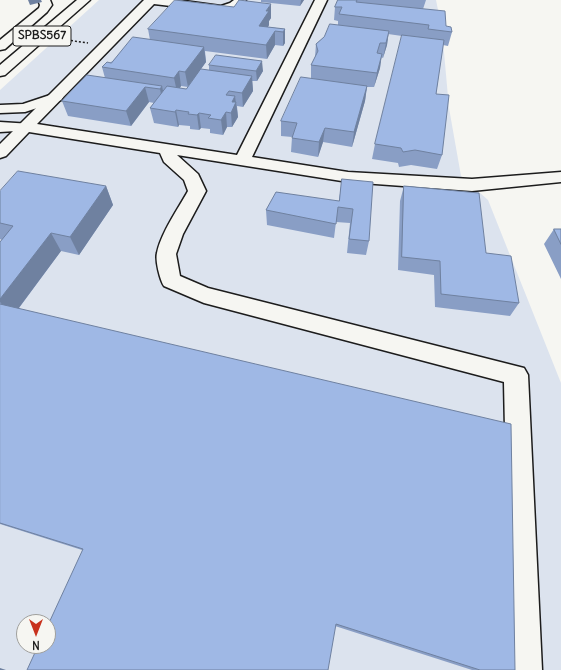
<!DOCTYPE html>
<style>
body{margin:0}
#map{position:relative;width:561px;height:670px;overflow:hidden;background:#f6f6f2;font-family:Delius,sans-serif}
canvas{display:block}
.north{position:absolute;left:16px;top:614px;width:40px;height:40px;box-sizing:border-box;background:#f6f6f2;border:1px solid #9f9f9c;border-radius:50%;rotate:180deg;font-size:11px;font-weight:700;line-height:16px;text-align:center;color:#1c1c1c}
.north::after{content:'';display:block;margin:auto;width:14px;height:18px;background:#c8321e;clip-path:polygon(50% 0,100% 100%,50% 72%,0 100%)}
</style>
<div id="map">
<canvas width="561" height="670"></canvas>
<div class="north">N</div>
</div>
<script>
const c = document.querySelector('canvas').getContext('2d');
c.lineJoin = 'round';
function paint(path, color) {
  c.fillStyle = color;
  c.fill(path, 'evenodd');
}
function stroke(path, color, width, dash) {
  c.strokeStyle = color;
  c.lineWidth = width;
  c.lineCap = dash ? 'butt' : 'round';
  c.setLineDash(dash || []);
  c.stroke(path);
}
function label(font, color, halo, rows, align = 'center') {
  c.font = font + ' Delius,sans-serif';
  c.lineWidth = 3;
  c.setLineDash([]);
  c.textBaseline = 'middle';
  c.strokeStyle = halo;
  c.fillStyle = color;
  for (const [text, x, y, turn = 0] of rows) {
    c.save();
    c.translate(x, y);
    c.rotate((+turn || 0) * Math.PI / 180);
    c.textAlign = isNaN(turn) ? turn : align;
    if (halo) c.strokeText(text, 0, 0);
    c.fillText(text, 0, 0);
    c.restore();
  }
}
paint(new Path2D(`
 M99,0H436L442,30L449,108L461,176L488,200L561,383V670H0V90ZM24,622H48V646H24Z`), '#dce3ee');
const minor = new Path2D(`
 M38,0H50L52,5L47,12L5,49L0,50V40L39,8L40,5Z
 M144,0H177L221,6L230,3L234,0H246L238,8L221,12L154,4L37,124L237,155L315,0H327L252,157L348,172L472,179L561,172V182L472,191L348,182L177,155L198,174L206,191L183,234L176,254L180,276L208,288L524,368L528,375L542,670H510L504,382L204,303L164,286C160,280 155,260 157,253C161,233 178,209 188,191L184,180L164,162L160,153L29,132L6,156L0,158V144Z`);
const highway = new Path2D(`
 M77,0H90L5,75L0,76V65Z
 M56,93L61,94L63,97L61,100L25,112L0,113V105L23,104Z
 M0,122L32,124L35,127L32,130L0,132Z`);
stroke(minor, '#1c1c1c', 3);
stroke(highway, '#1c1c1c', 3);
stroke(new Path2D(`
 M67,40L88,43`), '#1c1c1c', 1.5, [2, 2]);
paint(minor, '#f6f6f2');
paint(highway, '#f6f6f2');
paint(new Path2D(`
 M261,0H304L300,6L261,2Z
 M338,0H426L423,9L452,32L448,46L443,45L436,94L442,155L437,169L411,165L399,167L398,163L372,159L375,144L402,36L388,34L387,45L383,58L381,57L380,68L374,87H367L365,101L352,147L323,142L318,157L291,152L292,137L281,136V121L311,79V65L315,57L316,44L338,25V21L334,20L335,7Z
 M271,18L269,21V25L268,27L285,29V43L283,46L275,45L267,59L205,51L206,62L188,87L181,86L180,88L186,89L209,70V65L263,71L257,81H252L253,91L243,107L237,106L238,117L232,127H227L223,135L210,133V129L201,128L199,130L190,129V126L179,125L178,127L154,123L150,108L154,103L149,102L131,126L68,116L62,101L105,78L102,67L150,40L148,29Z
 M342,179L369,241L366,255L347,253L350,223L336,222L334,238L267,225L266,210L339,201Z
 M106,186L113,205L79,255L61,251L19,308L515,670H472L335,626L82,550L0,524V242L2,240L0,239V191Z
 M404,186L486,253L519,303L510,316L435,307L434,275L398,270L400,201Z
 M554,229H561V279L544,244Z`), '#899ec5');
paint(new Path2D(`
 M28,0H41L42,2L30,5Z
 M301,0H304L300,6Z
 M271,4V18L269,21V25L260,40L259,26L266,11Z
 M285,29V43L283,46V32Z
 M275,31V45L267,59L266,45Z
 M389,31L387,45L383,58L386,43Z
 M204,47L206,62L188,87L185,72Z
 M382,54L380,68L374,87L377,73Z
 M262,61L263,71L257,81L256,71Z
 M179,71L181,86L177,92L174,78Z
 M252,76L253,91L243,107L242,93Z
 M162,86L165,100L163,104L160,89Z
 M367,86L365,101L352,147L354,132Z
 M145,87L149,102L131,126L126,111Z
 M235,96L236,104V102L238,117L232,127L231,113L232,102Z
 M176,110L179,125L178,127L175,112Z
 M226,112L227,127L223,135L221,120Z
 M199,113L201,128L199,130L197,115Z
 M325,128L323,142L318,157L319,142Z
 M106,186L113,205L79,255L70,237Z
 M51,233L61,251L12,317L0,302V299Z
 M0,668L6,670H0Z`), '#6f81a0');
const building = new Path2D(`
 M175,0L234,7L239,0L271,4L266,11H269L259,26L285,29L283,32L275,31L266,45L148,29Z
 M338,0H357L356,2L445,11L446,26L451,27L452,32L428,29L429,25L339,14L342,7H335Z
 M330,24L389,31L386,43H380L377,53L382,54L377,73L311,65L318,51L316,44L324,37Z
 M402,35L444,40L436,94L449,95L442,155L415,150L403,152L401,148L375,144Z
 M133,37L204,47L185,72L179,71L174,78L102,67L107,62L111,63Z
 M216,55L262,61L256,71L209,65Z
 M201,69L252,76L242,93L229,91L226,95L235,96L232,102H236L231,113L226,112L221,120L208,118L211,115L199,113L197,115L188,114L189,112L176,110L175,112L150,108L167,86L186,89Z
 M87,75L162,86L160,89L145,87L126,111L62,101Z
 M301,77L367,86L354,132L325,128L319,142L292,138L297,123L281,121Z
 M18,171L106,186L70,237L51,233L0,299V242L13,226L0,223V191Z
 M342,179L373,182L369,241L349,239L353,209L338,207L336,224L266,210L276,192L339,201Z
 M404,186L479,193L486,253L511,256L519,303L441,294L440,261L402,257Z
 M554,229H561V244Z
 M0,304L511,424L515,670H480L336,624L328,670H27L38,646H48V625L83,549L0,523Z`);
paint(building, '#9fb8e5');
stroke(building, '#6f81a0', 1);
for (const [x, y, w] of [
 [42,36,58]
]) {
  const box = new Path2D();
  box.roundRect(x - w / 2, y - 10, w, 20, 3);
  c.fillStyle = '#f6f6f2';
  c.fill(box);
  stroke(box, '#1c1c1c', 1);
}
label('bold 12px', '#1c1c1c', null, [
 ["SPBS567",42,36]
]);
</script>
